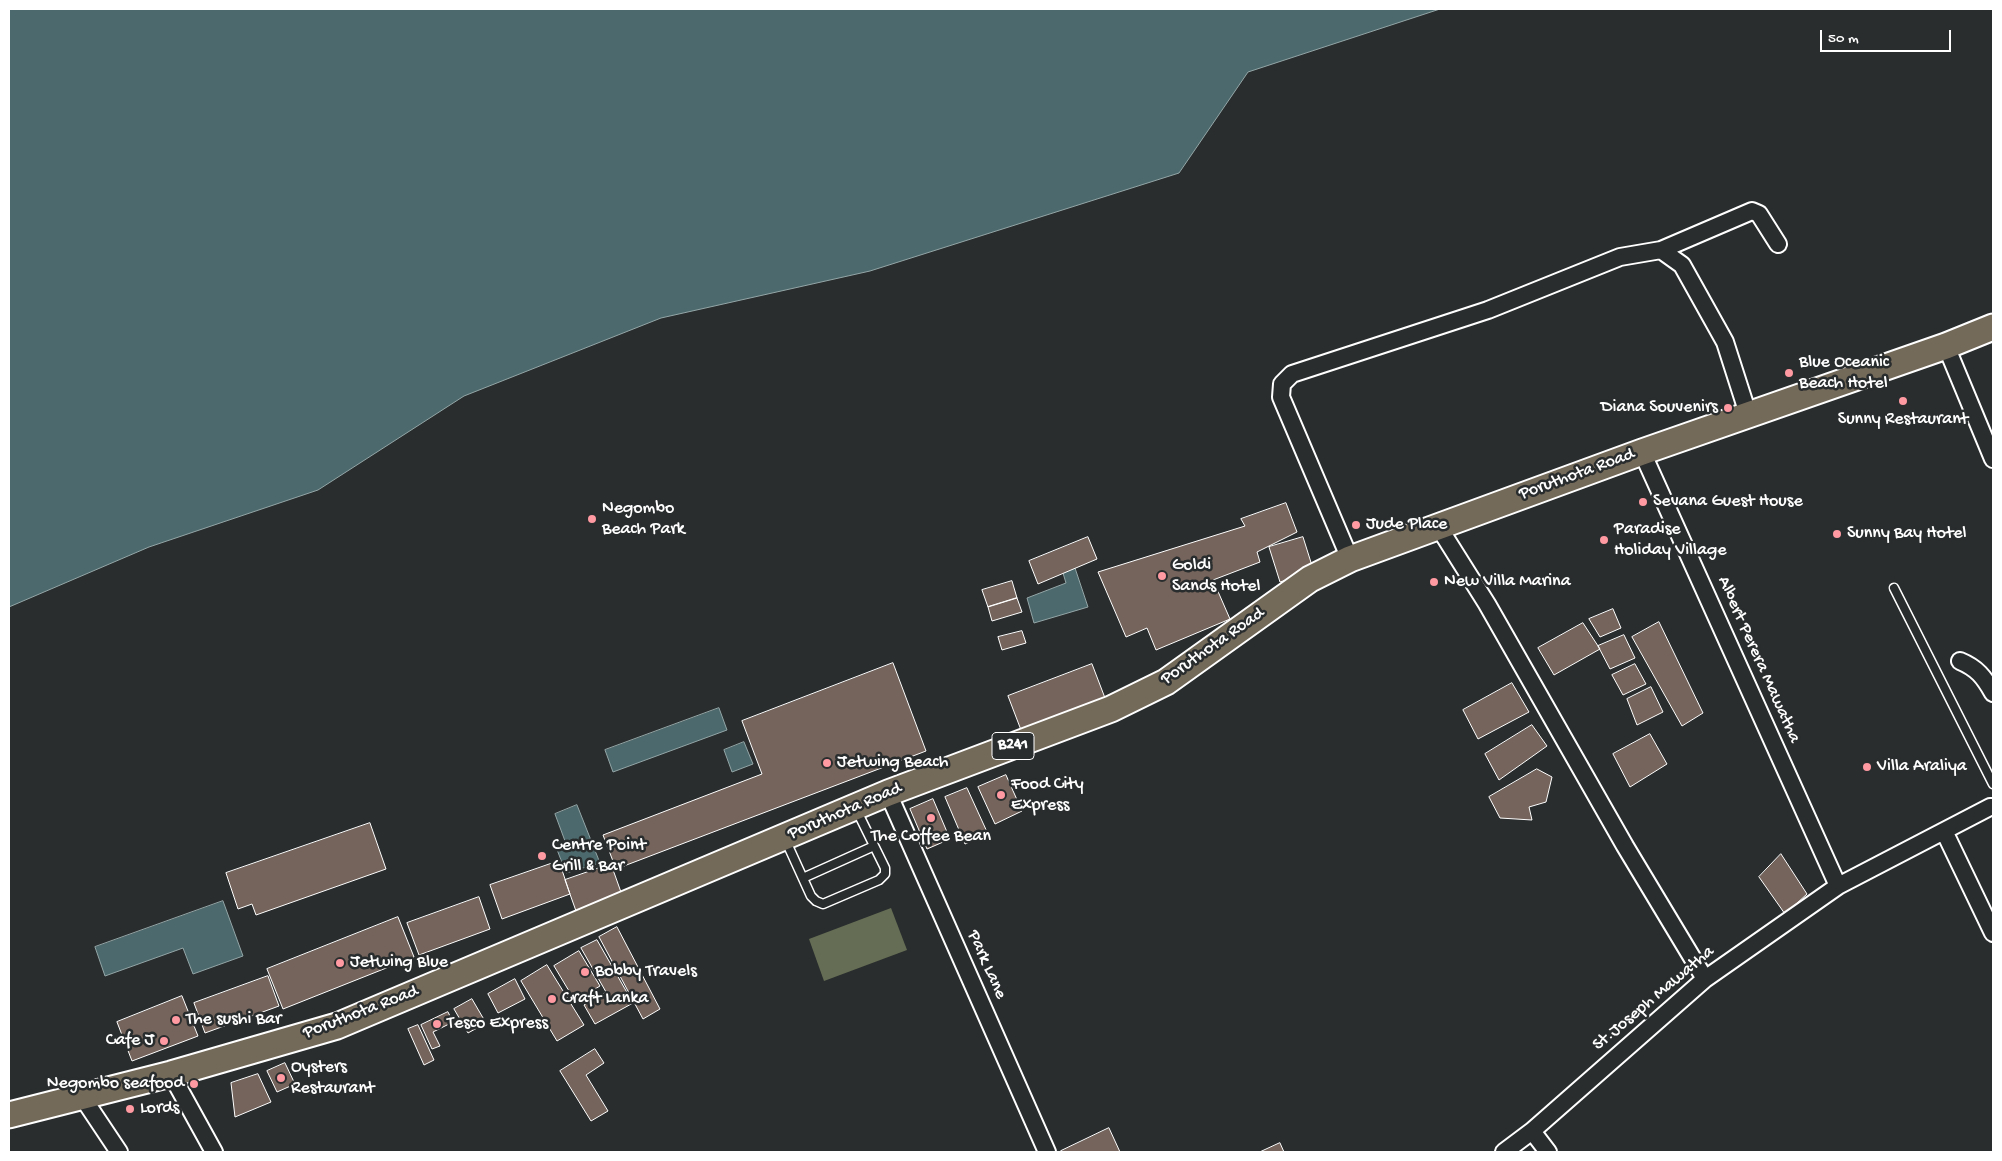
<!DOCTYPE html>
<style>
body{margin:0}
#map{position:relative;width:2002px;height:1161px;overflow:hidden;background:#2a2d2e;font-family:"Gochi Hand",sans-serif}
canvas{display:block}
.frame{position:absolute;inset:0;border:10px solid #fff;pointer-events:none}
.scale{position:absolute;left:1820px;top:30px;width:131px;height:22px;box-sizing:border-box;border:2px solid #fff;border-top:0;padding-left:6px;font-size:15px;line-height:18px;white-space:nowrap;color:#fff;-webkit-text-stroke:4px #2a2d2e;paint-order:stroke}
</style>
<div id="map">
<canvas width="2002" height="1161"></canvas>
<div class="frame"></div>
<div class="scale">50 m</div>
</div>
<script>
const c = document.querySelector('canvas').getContext('2d');
c.lineJoin = 'round';
function paint(path, color) {
  c.fillStyle = color;
  c.fill(path, 'evenodd');
}
function stroke(path, color, width, dash) {
  c.strokeStyle = color;
  c.lineWidth = width;
  c.lineCap = dash ? 'butt' : 'round';
  c.setLineDash(dash || []);
  c.stroke(path);
}
function label(font, color, halo, rows, align = 'center') {
  c.font = font + ' "Gochi Hand",sans-serif';
  c.lineWidth = 5;
  c.setLineDash([]);
  c.textBaseline = 'middle';
  c.strokeStyle = halo;
  c.fillStyle = color;
  for (const [text, x, y, turn = 0] of rows) {
    c.save();
    c.translate(x, y);
    c.rotate((+turn || 0) * Math.PI / 180);
    c.textAlign = isNaN(turn) ? turn : align;
    if (halo) c.strokeText(text, 0, 0);
    c.fillText(text, 0, 0);
    c.restore();
  }
}
paint(new Path2D(`
 M891,908L907,950L824,981L809,939Z`), '#656e54');
const water = new Path2D(`
 M9,9H1440L1248,72L1179,173L870,271L661,318L464,396L318,490L149,547L9,607Z
 M1075,568L1088,607L1034,623L1027,598L1066,583L1063,573Z
 M719,708L727,730L613,772L605,750Z
 M744,742L753,764L732,772L724,750Z
 M577,805L600,863L566,873L556,847L565,841L555,814Z
 M223,901L243,956L193,974L183,948L105,976L95,947Z`);
paint(water, '#4c6a6d');
stroke(water, '#94a6a7', 1);
const building = new Path2D(`
 M1286,503L1297,532L1257,552L1260,562L1213,580L1230,619L1156,650L1147,628L1126,637L1098,572L1245,526L1241,519Z
 M1088,537L1097,559L1038,584L1029,561Z
 M1303,537L1314,572L1280,582L1269,547Z
 M1012,581L1017,598L988,607L982,590Z
 M1017,598L1022,612L992,621L988,607Z
 M1613,609L1621,628L1600,637L1589,619Z
 M1659,622L1703,713L1682,726L1632,637Z
 M1583,623L1600,649L1554,675L1538,648Z
 M1022,631L1026,643L1002,650L998,637Z
 M1624,635L1635,658L1610,669L1598,646Z
 M893,663L926,751L616,869L603,835L762,774L742,721Z
 M1092,664L1105,698L1021,730L1008,696Z
 M1635,664L1646,684L1623,695L1612,675Z
 M1512,683L1529,712L1478,739L1463,710Z
 M1651,687L1663,712L1637,725L1627,699Z
 M1532,725L1547,746L1499,780L1485,754Z
 M1650,734L1667,764L1630,787L1613,754Z
 M1537,769L1552,777L1546,802L1529,807L1532,820L1500,818L1489,797Z
 M1006,775L1022,811L995,824L978,787Z
 M967,788L988,834L965,844L945,797Z
 M933,799L950,839L927,849L910,809Z
 M370,823L386,869L256,915L252,904L238,909L226,873Z
 M1781,854L1807,894L1785,914L1759,877Z
 M559,861L570,894L502,919L490,885Z
 M611,864L622,895L576,911L565,880Z
 M479,897L490,929L419,955L407,923Z
 M398,917L414,957L283,1009L267,969Z
 M617,927L660,1009L643,1019L599,937Z
 M597,940L633,1003L595,1024L584,1005L606,992L581,948Z
 M579,951L600,986L575,1001L554,966Z
 M547,965L584,1025L557,1041L521,981Z
 M268,976L279,1006L205,1033L194,1003Z
 M515,979L525,999L498,1013L488,994Z
 M182,996L198,1036L132,1061L117,1022Z
 M472,999L486,1023L468,1033L454,1009Z
 M448,1012L453,1022L433,1032L440,1046L432,1049L421,1025Z
 M418,1025L434,1060L424,1065L408,1029Z
 M595,1049L604,1063L586,1075L608,1111L591,1121L560,1071Z
 M285,1063L295,1084L277,1092L267,1071Z
 M258,1074L271,1102L235,1117L231,1083Z
 M1109,1128L1120,1152H1062L1061,1151Z
 M1280,1143L1284,1152H1260Z`);
paint(building, '#74645b');
stroke(building, '#fff', 1);
const lane = new Path2D(`
 M1894,588L1993,784
 M785,839L811,896L816,901L823,904L879,880L885,874V868L856,809
 M803,878L874,846`);
const street = new Path2D(`
 M1661,250L1752,211L1759,214L1778,244
 M1946,346L1993,459
 M1642,452L1838,886
 M1438,526L1487,604L1625,846L1705,979
 M1350,559L1281,397L1282,384L1292,374L1488,310L1620,257L1661,250L1682,265L1725,342L1748,414
 M1960,661C1977,668 1984,677 1993,693
 M888,793L1047,1152
 M1944,831L1993,933
 M171,1074L214,1152
 M83,1098L119,1152
 M1532,1131L1548,1152
 M1504,1152L1532,1131L1705,979L1838,886L1990,807H1993`);
const primary = new Path2D(`
 M9,1115L171,1074L337,1026L888,793L1111,709L1166,682L1310,579L1350,559L1642,452L1946,346L1993,327`);
stroke(lane, '#fff', 11);
stroke(street, '#fff', 20);
stroke(primary, '#fff', 29);
stroke(lane, '#2a2d2e', 8);
stroke(street, '#2a2d2e', 16);
stroke(primary, '#746a5a', 25);
for (const [x, y, r, color] of [
 [1789,373,5,"#ff9aa2"],
 [1903,401,5,"#ff9aa2"],
 [1728,408,5,"#ff9aa2"],
 [1643,502,5,"#ff9aa2"],
 [592,519,5,"#ff9aa2"],
 [1356,525,5,"#ff9aa2"],
 [1837,534,5,"#ff9aa2"],
 [1604,540,5,"#ff9aa2"],
 [1162,576,5,"#ff9aa2"],
 [1434,582,5,"#ff9aa2"],
 [827,763,5,"#ff9aa2"],
 [1867,767,5,"#ff9aa2"],
 [1001,795,5,"#ff9aa2"],
 [931,818,5,"#ff9aa2"],
 [542,856,5,"#ff9aa2"],
 [340,963,5,"#ff9aa2"],
 [585,972,5,"#ff9aa2"],
 [552,999,5,"#ff9aa2"],
 [176,1020,5,"#ff9aa2"],
 [437,1024,5,"#ff9aa2"],
 [164,1041,5,"#ff9aa2"],
 [281,1078,5,"#ff9aa2"],
 [194,1084,5,"#ff9aa2"],
 [130,1109,5,"#ff9aa2"]
]) {
  const dot = new Path2D();
  dot.arc(x, y, r, 0, 2 * Math.PI);
  c.fillStyle = color;
  c.fill(dot);
  stroke(dot, '#2a2d2e', 2);
}
for (const [x, y, w] of [
 [1013,746,42]
]) {
  const box = new Path2D();
  box.roundRect(x - w / 2, y - 13.5, w, 27, 4);
  c.fillStyle = '#2a2d2e';
  c.fill(box);
  stroke(box, '#fff', 1);
}
label('bold 16px', '#fff', null, [
 ["B241",1013,746]
]);
label('18px', '#fff', '#2a2d2e', [
 ["Blue Oceanic",1799,363],
 ["Beach Hotel",1799,384],
 ["Diana Souvenirs",1718,408,"right"],
 ["Sunny Restaurant",1903,420,"center"],
 ["Sevana Guest House",1653,502],
 ["Negombo",602,509],
 ["Beach Park",602,530],
 ["Jude Place",1366,525],
 ["Paradise",1614,530],
 ["Holiday Village",1614,551],
 ["Sunny Bay Hotel",1847,534],
 ["Goldi",1172,566],
 ["Sands Hotel",1172,587],
 ["New Villa Marina",1444,582],
 ["Jetwing Beach",837,763],
 ["Villa Araliya",1877,767],
 ["Food City",1011,785],
 ["Express",1011,806],
 ["The Coffee Bean",931,837,"center"],
 ["Centre Point",552,846],
 ["Grill & Bar",552,867],
 ["Jetwing Blue",350,963],
 ["Bobby Travels",595,972],
 ["Craft Lanka",562,999],
 ["The sushi Bar",186,1020],
 ["Tesco Express",447,1024],
 ["Cafe J",154,1041,"right"],
 ["Oysters",291,1068],
 ["Restaurant",291,1089],
 ["Negombo seafood",184,1084,"right"],
 ["Lords",140,1109]
], 'left');
label('18px', '#fff', '#2a2d2e', [
 ["Poruthota Road",1577,475,-20],
 ["Poruthota Road",1213,647,-35],
 ["Albert Perera Mawatha",1758,660,66],
 ["Poruthota Road",845,812,-23],
 ["Park Lane",986,965,66],
 ["St.Joseph Mawatha",1654,999,-40],
 ["Poruthota Road",361,1013,-21]
]);
</script>
